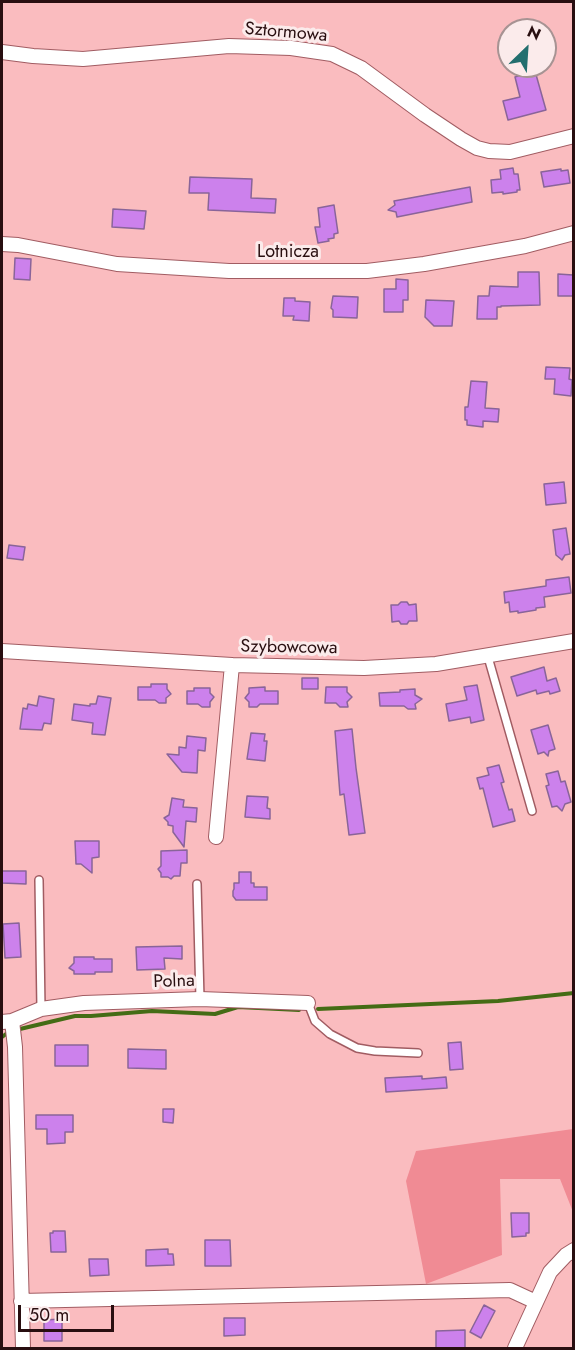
<!DOCTYPE html>
<style>
body{margin:0}
#map{position:relative;width:575px;height:1350px;overflow:hidden;background:#fabcbf;font-family:Jost,sans-serif}
canvas{display:block}
.frame{position:absolute;inset:0;border:3px solid #280e10;pointer-events:none}
.north{position:absolute;left:497px;top:18px;width:60px;height:60px;box-sizing:border-box;background:#fbebeb;border:2px solid #a79393;border-radius:50%;rotate:25deg;font-size:16px;font-weight:700;line-height:24px;text-align:center;color:#280e10}
.north::after{content:'';display:block;margin:auto;width:21px;height:27px;background:#236f6f;clip-path:polygon(50% 0,100% 100%,50% 72%,0 100%)}
.scale{position:absolute;left:18px;top:1305px;width:96px;height:27px;box-sizing:border-box;border:3px solid #280e10;border-top:0;padding-left:8px;font-size:18px;line-height:21px;white-space:nowrap;color:#280e10;-webkit-text-stroke:4px #fbebeb;paint-order:stroke}
</style>
<div id="map">
<canvas width="575" height="1350"></canvas>
<div class="frame"></div>
<div class="north">N</div>
<div class="scale">50 m</div>
</div>
<script>
const c = document.querySelector('canvas').getContext('2d');
c.lineJoin = 'round';
function paint(path, color) {
  c.fillStyle = color;
  c.fill(path, 'evenodd');
}
function stroke(path, color, width, dash) {
  c.strokeStyle = color;
  c.lineWidth = width;
  c.lineCap = dash ? 'butt' : 'round';
  c.setLineDash(dash || []);
  c.stroke(path);
}
function label(font, color, halo, rows, align = 'center') {
  c.font = font + ' Jost,sans-serif';
  c.lineWidth = 6;
  c.setLineDash([]);
  c.textBaseline = 'middle';
  c.strokeStyle = halo;
  c.fillStyle = color;
  for (const [text, x, y, turn = 0] of rows) {
    c.save();
    c.translate(x, y);
    c.rotate((+turn || 0) * Math.PI / 180);
    c.textAlign = isNaN(turn) ? turn : align;
    if (halo) c.strokeText(text, 0, 0);
    c.fillText(text, 0, 0);
    c.restore();
  }
}
paint(new Path2D(`
 M573,1129V1212L560,1179H500L502,1255L426,1284L406,1181L416,1151Z`), '#f08b94');
stroke(new Path2D(`
 M318,1009L498,1001L574,993
 M20,1029L75,1016H91L152,1011L215,1014L238,1007L299,1010
 M2,1037L6,1034`), '#446c15', 4);
const building = new Path2D(`
 M535,71L546,110L508,120L503,101L520,97L515,77Z
 M513,168L514,174H518L520,190H517V192L503,194V192L492,193L491,180L501,179L500,170Z
 M561,169V171L568,170L570,183L544,187L541,172Z
 M190,177L252,179L251,198L276,199L275,213L208,210L209,193H189Z
 M470,187L472,202L397,217L396,212L388,210L395,205L394,201Z
 M334,205L338,233L334,234V238L328,239L329,241L318,243L315,227H320L318,208Z
 M113,209L146,211L144,229L112,227Z
 M15,258L31,259L30,280L14,279Z
 M518,272H539L540,305L501,306V307H497V319H477L478,296H489L490,286L518,287Z
 M558,274L573,275V296H558Z
 M396,279L408,280V300H403V312H384V289H396Z
 M333,296L358,297L357,318L333,317V310L331,308Z
 M284,298H295V301L310,302L309,321L293,320L294,316H283Z
 M426,300L454,301L452,326H434L425,317Z
 M546,367L570,368L569,379L572,380L571,396L554,394L555,379H545Z
 M471,381L487,382L485,408L499,409L498,422L483,421V427L467,425V420H465V407H468Z
 M564,482L566,503L546,505L544,484Z
 M566,528L570,554L565,555L562,560L556,555L553,530Z
 M9,545L25,547L23,560L7,558Z
 M569,577L571,593L544,597L545,607L536,608V610L518,613V611L510,612L509,602L505,603L504,592L546,586V580Z
 M401,602H407L409,605L416,604L417,621H409L407,624H401L399,621L392,622L391,605H398Z
 M544,667L547,681L556,678L560,691L550,694L549,691L537,694L536,690L517,696L511,677Z
 M302,678H318V689H302Z
 M151,684H167V689L171,694L166,698V703H159L155,700H138V687H151Z
 M477,685L484,720L471,723L470,717L449,721L446,704L467,700L464,687Z
 M265,687V691H278V704H260L257,707H249V702L245,698L249,693V688Z
 M326,687H347V692L352,697L347,702L348,707H340L336,703H325Z
 M194,688H210V693L214,697L210,702V707H202L198,704H187V691H194Z
 M415,689V695L422,699L415,704L416,709H408L404,706H380L379,693L400,692V690Z
 M39,696L54,699L51,724L44,723L42,730L20,729L23,708L27,709L28,704L37,706Z
 M98,696L111,698L105,735L92,734L93,723L72,720L74,704L90,706V704H96Z
 M548,725L555,749L549,751L548,756L544,752L538,754L531,730Z
 M352,729L356,768L365,833L349,835L344,794L340,795L335,731Z
 M251,733L265,734L264,741H267L265,761L247,759Z
 M187,736L206,738L205,751L198,750L197,773L182,772L167,754L179,755V747L186,748Z
 M499,765L504,782L501,783L509,810L512,809L515,821L493,827L483,788L480,789L477,778L489,775L487,768Z
 M558,771L561,782L565,781L571,802L565,804L562,811L557,806L552,807L546,786L549,785L546,774Z
 M247,796L268,797L267,808L270,809V819L245,817Z
 M172,798L184,800L183,807L197,808L196,822L186,821L184,847L173,832V826L168,825V822L164,818L169,815Z
 M75,841H99V857L92,858V873L81,864H76Z
 M187,850V863H181L180,876H174L171,879L168,877H161V873L158,869L161,866V851Z
 M2,871H26V884L2,883Z
 M239,872H251V883H254V887H267V900H236L233,896V891L234,889V883H239Z
 M19,923L21,957L5,958L3,924Z
 M182,946V959L164,958L165,969L137,970L136,947Z
 M74,957H94V959H112V972H95V974H74V971L69,968L74,963Z
 M461,1042L463,1069L450,1070L448,1043Z
 M55,1045H88V1066H55Z
 M128,1049L166,1050V1069L128,1068Z
 M422,1076V1079L446,1077L447,1088L386,1092L385,1078Z
 M163,1109H174L173,1123L163,1122Z
 M36,1115H73V1132H65V1143L47,1144V1129H36Z
 M511,1213H529V1233H526V1236L512,1237Z
 M53,1231H65L66,1252H51L50,1233H53Z
 M205,1240H230L231,1266H205Z
 M168,1249V1254H173L174,1265L146,1266V1250Z
 M89,1259H108L109,1275L90,1276Z
 M484,1305L495,1311L481,1338L470,1332Z
 M224,1318H245V1335L224,1336Z
 M62,1319V1341H44V1320Z
 M465,1330V1348H436V1331Z`);
paint(building, '#cc81ec');
stroke(building, '#896499', 1.5);
const service = new Path2D(`
 M488,657L532,811
 M39,880L41,1009
 M197,884L200,999
 M308,1003L315,1021L330,1034L357,1048L375,1051L418,1053`);
const minor = new Path2D(`
 M2,52L33,56L83,59L229,46L291,48L332,54L361,68L425,115L461,139L477,148L489,151L510,152L574,136
 M2,244L18,245L117,264L229,271H367L424,264L525,246L574,233
 M2,651L232,665L364,668L436,664L574,641
 M216,837L232,665
 M12,1021L15,1047L23,1348
 M2,1022L12,1021L41,1009L84,1003L200,999L308,1003
 M21,1301L510,1290L536,1302
 M515,1348L550,1272L566,1255L574,1250`);
stroke(service, '#a15c62', 10);
stroke(minor, '#a15c62', 16);
stroke(service, '#fff', 7);
stroke(minor, '#fff', 14);
label('18px', '#280e10', '#fbebeb', [
 ["Sztormowa",286,33,5],
 ["Lotnicza",288,253],
 ["Szybowcowa",289,648,1],
 ["Polna",174,982,-2]
]);
</script>
